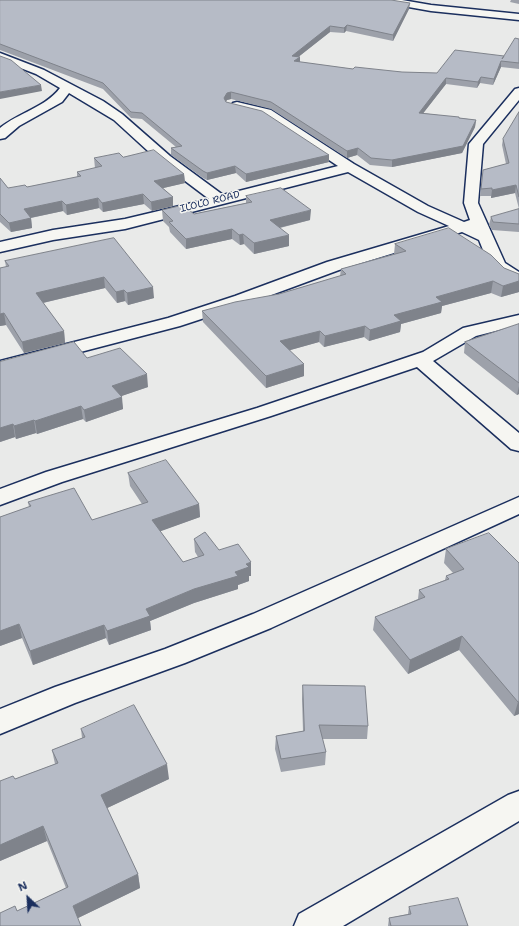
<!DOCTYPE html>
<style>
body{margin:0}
#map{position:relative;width:519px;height:926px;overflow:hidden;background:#e9eae9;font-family:"Shantell Sans",sans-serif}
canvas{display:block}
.north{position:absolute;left:8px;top:878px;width:40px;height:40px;-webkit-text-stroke:3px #f6f6f2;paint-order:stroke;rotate:335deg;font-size:11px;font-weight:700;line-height:16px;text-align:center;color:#1b2f5e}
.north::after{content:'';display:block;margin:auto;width:14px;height:18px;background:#1b2f5e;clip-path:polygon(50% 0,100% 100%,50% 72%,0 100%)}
</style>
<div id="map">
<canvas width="519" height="926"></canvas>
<div class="north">N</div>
</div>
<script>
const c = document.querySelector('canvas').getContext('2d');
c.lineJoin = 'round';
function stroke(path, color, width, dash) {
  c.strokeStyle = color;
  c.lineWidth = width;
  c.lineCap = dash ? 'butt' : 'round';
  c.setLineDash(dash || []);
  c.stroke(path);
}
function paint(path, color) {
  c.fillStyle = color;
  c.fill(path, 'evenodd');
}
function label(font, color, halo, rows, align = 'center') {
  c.font = font + ' "Shantell Sans",sans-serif';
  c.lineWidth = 3;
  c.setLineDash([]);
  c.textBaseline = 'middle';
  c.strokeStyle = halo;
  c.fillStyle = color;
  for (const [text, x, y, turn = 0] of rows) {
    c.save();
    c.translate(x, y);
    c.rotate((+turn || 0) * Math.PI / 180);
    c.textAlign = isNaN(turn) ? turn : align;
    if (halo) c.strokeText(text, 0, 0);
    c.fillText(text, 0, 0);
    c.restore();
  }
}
const street = new Path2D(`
 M381,0H402L431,5L519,14V20L431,11L386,3Z
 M0,53L44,70L103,101L122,114L170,156L223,195L338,166L263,116L233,109L231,106L233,103L237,102L271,110L354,164L428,206L464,222L470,220L464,203L469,144L515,89L519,88V100L483,144L478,203L505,263L519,272V284C493,278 488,262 479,240L462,232L339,270L247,304L180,326L0,373V361L168,318L235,296L327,262L449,226L418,212L348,172L125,229L53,240L0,252V242L53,230L125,219L209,199L160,162L114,120L69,93L62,102L19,126L5,138L0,139V128C18,113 46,107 60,88L36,74L0,60Z
 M519,315V325L476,336L433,361L519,433V451L511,449L417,367L271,416L62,482L0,505V489L46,472L257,408L423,352L463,328Z
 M519,497V514L271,628L185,663L75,703L0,734V709L55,687L165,649L253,614Z
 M519,791V821L343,926H294L299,914L508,795Z`);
stroke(street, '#1b2f5e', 3);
paint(street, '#f6f6f2');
paint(new Path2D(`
 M0,0L409,9L393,41L346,31L344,33L330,32L298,57H300V62L353,69L402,72L437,73L504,57L519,39V69L501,67L493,85L480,83L477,88L446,84L423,113L476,120L475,127L462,153L392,167L370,165L357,155L347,158L271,109L231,99L227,100L226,101V102L329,155V162L246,182L236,173L207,180L203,178L171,155V148L176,147L142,119L131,118L103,89L0,50Z
 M511,0H519V4L510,2Z
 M519,112V232L492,230L489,225L491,217L519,209L515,193L491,198V196H480L483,170L506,164L502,145L503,139Z
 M123,157L184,174L185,183L163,188L173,197V206L152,211L144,204L103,212L99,208L67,215L63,211L31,218L32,228L11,232L0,222V178L8,188L27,187L77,177V172L95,168L94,158Z
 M246,196L310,220L280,228L289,246L254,254L244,244L240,245L232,239L186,249L170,232L169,227L163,221L162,210L194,214L246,203Z
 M114,238L154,298L128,305L125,301L117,303L105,288L43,303L64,331L65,343L24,353L6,325L0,326L6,267L5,261Z
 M395,244L504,268L519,274V292L501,297L491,293L442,306L441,313L401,324L400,332L369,341L364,337L324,347L319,342L290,350L304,376L266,388L203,322L202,311L279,294L340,276L341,269L394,254Z
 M519,324V394L517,395L464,353L465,342Z
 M87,358L148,387L121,396L123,409L86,422L83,419L37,434L36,433L16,439L15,437L0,442V362Z
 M128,473L199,504L200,517L160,531L183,562L198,557L195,552L194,539L219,550L251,576H249V581L238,585V589L194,603L150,621L151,630L109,645L106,638L33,665L22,638L0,646V517L29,507L28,502L92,520L142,504L130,486Z
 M446,549L519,563V714L514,716L459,650L408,674L373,630L375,617L418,599L419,590L445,580L446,576L453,573L444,563Z
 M303,685L368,726L367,739H322L326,752L325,765L281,772L275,749L276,736L303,731L302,699Z
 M81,729L169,779L107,808L138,874L140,888L78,918L17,911L66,888L47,841L0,861V781L15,779L55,764L52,750L82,738Z
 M409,907L468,926H388L389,918L408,914Z`), '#9da1aa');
paint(new Path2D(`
 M410,3L409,9L393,41V35Z
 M347,25L346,31L344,33V28Z
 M330,26V32L292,62V56Z
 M300,57V64L294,61Z
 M501,61V67L493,85L494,79Z
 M481,77L480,83L477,88L478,82Z
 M446,78V84L418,120L419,113Z
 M41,85L42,91L0,99V92Z
 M231,92V99L227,100L224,105V98L227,93Z
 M476,120L475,127L462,153L392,167V160Z
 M358,148L357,155L347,158V151Z
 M329,155V162L246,182V174Z
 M235,166L236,173L207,180V173Z
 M184,174L185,183L155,190L154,181Z
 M516,185L515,193L491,198L492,190Z
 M143,194L144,204L103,212L102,203Z
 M173,197V206L152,211L151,202Z
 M98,198L99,208L67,215L66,205Z
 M62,201L63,211L25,219L24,209Z
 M311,210L310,220L270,230V220Z
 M31,218L32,228L11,232L9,223Z
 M232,229V239L186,249V239Z
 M243,234L244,244L240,245L239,235Z
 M289,235V246L254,254V243Z
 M104,277L105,288L38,304L36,293Z
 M493,281L491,293L442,306L441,313L401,324L400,332L369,341L370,330L394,315L436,297Z
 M519,281V292L501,297L503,286Z
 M153,287L154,298L128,305L127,293Z
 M124,290L125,301L117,303L116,292Z
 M4,313L6,325L0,326V314Z
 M365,326L364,337L324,347L325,336Z
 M64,331L65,343L24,353L22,342Z
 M320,331L319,342L280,353V341Z
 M304,364V376L266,388V376Z
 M147,374L148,387L113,399L112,386Z
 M519,386V394L517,395Z
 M122,397L123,409L86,422L84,410Z
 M81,406L83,419L37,434L35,421Z
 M34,420L36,433L16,439L14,426Z
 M13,424L15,437L0,442V428Z
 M199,504L200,517L153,534L152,520Z
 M251,562V576H249V581L238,585V589L194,603L150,621L151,630L109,645L107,631L146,609L235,572L246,564Z
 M19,624L22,638L0,646V631Z
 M104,625L106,638L33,665L30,651Z
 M462,636L459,650L408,674L410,660Z
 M518,702H519V714L514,716Z
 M167,764L169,779L103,810L101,795Z
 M43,826L47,841L0,861V845Z
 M138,874L140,888L76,919L73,906Z`), '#7f838b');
const building = new Path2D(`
 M0,0H391L410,3L393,35L347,25L344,28L330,26L292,56L300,57L294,61L353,69L355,67L402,72L437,73L455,50L504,56L502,59L515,38L519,39V63L501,61L494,79L481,77L478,82L446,78L419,113L459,117V118L476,120L463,146L392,160L371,158L358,148L347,151L271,102L231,92L227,93L224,98L226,102L262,111L329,155L246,174L235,166L207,173L203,171L171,148L182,146L142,113L131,112L103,83L0,44Z
 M0,56L11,60L41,85L0,92Z
 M519,112V197L516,185L492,190V188L481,189L483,170L509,163L503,139Z
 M154,150L184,174L154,181L173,197L151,202L143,194L102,203L98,198L66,205L62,201L24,209L31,218L9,223L0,214V178L8,188L25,185L27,187L81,176L77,172L102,166L94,158L119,153L123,157Z
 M281,188L311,210L270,220L289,235L254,243L243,234L239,235L232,229L186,239L169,222L173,221L162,210L183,205L194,214L252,202L246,196Z
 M519,209V224L493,222L491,217Z
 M449,228L491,255L504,268L519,274V281L503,286L493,281L436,297L442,302L394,315L401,321L370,330L365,326L325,336L320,331L280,341L304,364L266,376L202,311L235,302L279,294L346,274L341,269L406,251L395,244Z
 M114,238L153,287L127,293L124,290L116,292L104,277L36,293L64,331L22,342L4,313L0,314V268L9,266L5,261Z
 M519,324V383L465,342Z
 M74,342L87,358L120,348L147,374L112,386L122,397L84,410L81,406L35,421L34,420L14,426L13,424L0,428V362Z
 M166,460L199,504L152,520L183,562L204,555L194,539L205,532L219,550L238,544L251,562L246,564L249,567L235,572L238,576L194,589L146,609L150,616L107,631L104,625L30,651L19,624L0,631V517L31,506L28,502L74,488L92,520L148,502L128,473Z
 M489,533L519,563V702H518L462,636L410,660L375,617L425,597L419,590L449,579L446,576L464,569L446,549Z
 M303,685L365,686L368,726L319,725L326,752L281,759L276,736L304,731Z
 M134,705L167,764L101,795L138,874L73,906L81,926H0V913L15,906L17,911L68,887L43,826L0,845V781L13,776L15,779L58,763L52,750L85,737L81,729Z
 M458,898L468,926H391L389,918L411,914L409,907Z`);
paint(building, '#b6bbc6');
stroke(building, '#7f838b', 1);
label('10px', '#1b2f5e', '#f6f6f2', [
 ["ILOLO ROAD",210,202,-14]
]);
</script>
